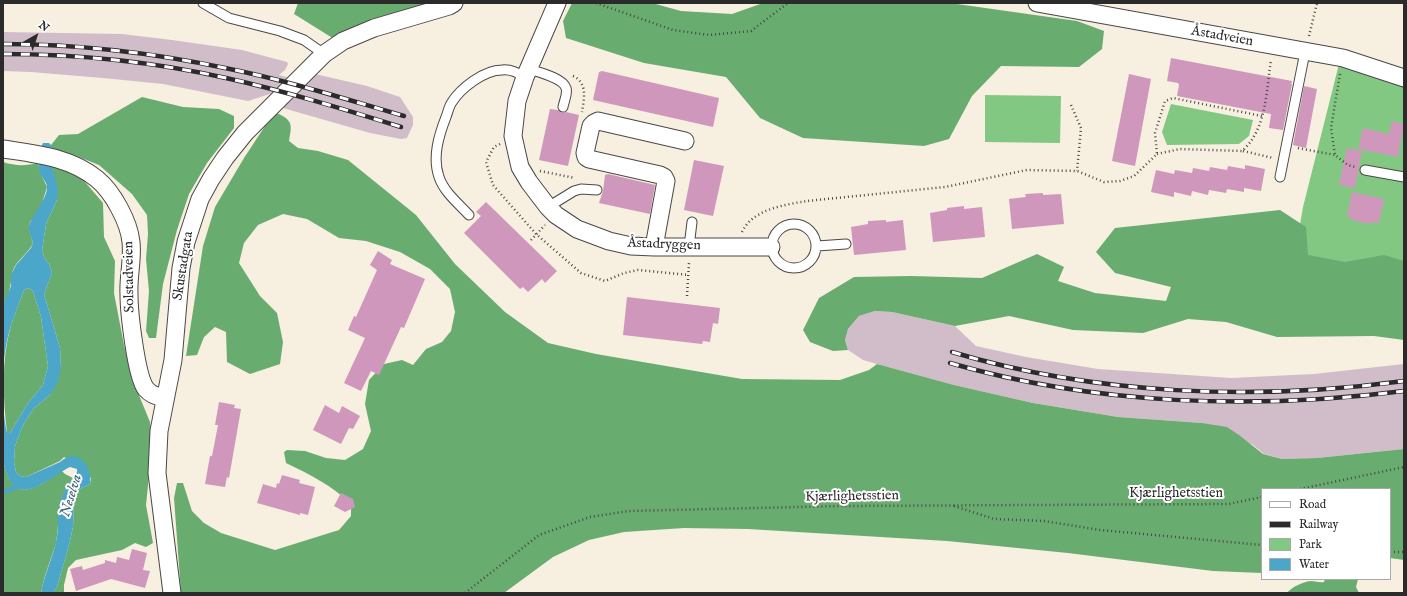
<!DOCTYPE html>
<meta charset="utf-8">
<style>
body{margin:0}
#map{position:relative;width:1407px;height:596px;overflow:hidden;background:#f7efdf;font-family:"IM FELL English",serif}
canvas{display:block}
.frame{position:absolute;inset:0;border:4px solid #2b2b2b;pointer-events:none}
.legend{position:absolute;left:1261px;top:488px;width:130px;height:92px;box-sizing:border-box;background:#fff;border:1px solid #aaa;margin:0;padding:5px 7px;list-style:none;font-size:12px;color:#2b2b2b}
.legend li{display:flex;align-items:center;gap:8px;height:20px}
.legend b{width:20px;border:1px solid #aaa}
.north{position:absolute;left:16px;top:16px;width:40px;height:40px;-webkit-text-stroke:3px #fff;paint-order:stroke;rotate:39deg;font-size:11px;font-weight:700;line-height:16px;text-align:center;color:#2b2b2b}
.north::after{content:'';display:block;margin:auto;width:14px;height:18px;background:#2b2b2b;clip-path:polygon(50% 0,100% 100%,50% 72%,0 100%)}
</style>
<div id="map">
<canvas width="1407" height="596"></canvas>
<div class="frame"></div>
<ul class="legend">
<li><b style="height:5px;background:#fff"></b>Road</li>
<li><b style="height:5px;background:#2b2b2b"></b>Railway</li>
<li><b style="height:11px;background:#82c882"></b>Park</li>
<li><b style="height:11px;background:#4ba6c9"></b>Water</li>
</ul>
<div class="north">N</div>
</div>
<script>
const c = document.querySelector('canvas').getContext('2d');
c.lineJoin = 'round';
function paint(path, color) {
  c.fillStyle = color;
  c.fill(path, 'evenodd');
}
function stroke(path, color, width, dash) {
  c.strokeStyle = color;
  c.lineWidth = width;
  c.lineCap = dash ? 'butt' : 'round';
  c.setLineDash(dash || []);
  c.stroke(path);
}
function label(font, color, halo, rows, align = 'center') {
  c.font = font + ' "IM FELL English",serif';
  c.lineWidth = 4;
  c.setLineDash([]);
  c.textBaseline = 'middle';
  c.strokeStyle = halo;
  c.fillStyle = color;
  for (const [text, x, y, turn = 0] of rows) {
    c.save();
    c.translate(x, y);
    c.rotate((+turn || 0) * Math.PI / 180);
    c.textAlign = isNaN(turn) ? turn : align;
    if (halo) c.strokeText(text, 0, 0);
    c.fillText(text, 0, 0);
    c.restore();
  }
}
paint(new Path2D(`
 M3,32L122,34L172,40L242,50L287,62L288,64L285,70L279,75L304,82L315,74L367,86L400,97L413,117V125L407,138L401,139L370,133L283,108L289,99L273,93L248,101L163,84L103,78L31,72L3,71Z
 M875,311L892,312L955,326L976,346L1026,357L1098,369L1231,378L1314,374L1404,364V449L1317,458L1282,459L1264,454L1253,445L1202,423L1118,417L1033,403L954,385L877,364L863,360L848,350L845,340L848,329L859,316Z`), '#d1bdca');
paint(new Path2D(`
 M1341,56L1404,79V326L1295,254L1303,207Z
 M985,95L1061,96L1060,143L985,142Z
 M1171,104L1253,120L1249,136L1239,144L1167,145L1162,132Z`), '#82c882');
paint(new Path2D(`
 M298,3H428L339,42L294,14Z
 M572,3H652L681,11L732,14L763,3H950L1077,21L1104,31L1102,49L1079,67L1001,66L972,96L949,139L924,146L803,138L760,118L726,77L644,63L566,38L563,21Z
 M142,97L183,107L219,109L234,116V128L207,163L189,194L177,230L163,284L156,338H149L146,331L149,291L146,259L148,234L147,215L132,194L99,165L74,155L51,151V145L59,135L78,134Z
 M277,113C293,121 292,124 289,141L298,148L318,151L348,160L416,215L455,264L505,312L548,343L596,354L742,379L840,380L869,370L877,364L954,385L1033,403L1118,417L1202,423L1227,427L1239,435L1263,454L1282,459L1317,458L1404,449V560L1390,558V489H1262V573L1213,571L1068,553L947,541L748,529L684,528L624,532L589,540L553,557L504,593H181L174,498L177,483H183L192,511L204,523L221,533L275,550L339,530L351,516V504C331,485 311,475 286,463L284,452L287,450L305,451L326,458L345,460L363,449L371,431L365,404L369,380L384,364L402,360L413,365L426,349L442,342L451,331L455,312L450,289L430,269L400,252L366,241L339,238L307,219L283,214L258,225L244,243L239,263L260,296L277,313L283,342L280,364L250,374L227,362L226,332L215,327L204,337L197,355L186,356L203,246L215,207L244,158L271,117Z
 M3,162C16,166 25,166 38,163L40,172L47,187L41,207L30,222L29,230L33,243C29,252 21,257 15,266C11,273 12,279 10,287C9,294 6,299 3,305Z
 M50,164L80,176L103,203L104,237L115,261L114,293L124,345L136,388L150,422L152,446L146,505L153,543L146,547L135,543L122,550L76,560L68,568L64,585V593H53L57,587L69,545L73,527L74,496L78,490L90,484L91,478L64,457L60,461L26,477L20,476L16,472L14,462L15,446L23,425L34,408L50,395L61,367L60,348L44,294L52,273L49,264L45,259L42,251L46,224L57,200Z
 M1280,210L1306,227L1308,255L1345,262L1384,255L1404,261V340L1374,336L1277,337L1226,322L1188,319L1143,333L1073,330L1009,316L955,326L892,312L875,311L859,316L848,329L845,340L848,350L833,351L810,342L803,330L819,298L854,277L911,276L982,278L1037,254L1064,267L1058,281L1095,293L1166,301L1171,287L1115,273L1096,252L1115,228Z
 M29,288L33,291L41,317L48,366L43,385L28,403L10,433H7C3,397 1,361 11,325C15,313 20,301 24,290Z
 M3,460C12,505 34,490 62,471L65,474L73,478C67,487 60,498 59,509C58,520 58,531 56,543C51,560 44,575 41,593H3Z
 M1325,579H1358L1356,587L1359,593H1287C1292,587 1302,582 1311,581C1316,581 1319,583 1324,582Z`), '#69ac70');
paint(new Path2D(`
 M43,143H49L51,145L50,164L54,173L58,188L57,200L46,224L42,251L45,259L49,264L52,273L44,294L60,348L61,367L58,382L50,395L34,408L23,425L15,446L14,462L16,472L20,476L26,477L60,462C77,446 93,466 90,484L78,490L74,496L73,527L69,545L57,587L53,593H41C44,575 52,560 56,542C59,530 57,519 59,508C60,495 70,483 77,472V469L70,467L66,469C38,487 12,509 3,460V305L11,286V275L16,265L31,248L33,243C32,239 30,235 29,231C27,219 45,204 47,189C48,183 42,178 40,173C37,164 39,150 43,143ZM29,288L33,291L41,317L48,366L43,385L28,403L10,433H7C0,400 1,355 12,322C16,311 20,301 24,290Z`), '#4ba6c9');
stroke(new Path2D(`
 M3,490L8,491L20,485`), '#4ba6c9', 4.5);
paint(new Path2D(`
 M1171,58L1292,81L1291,84H1292L1283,130L1269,128L1271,114L1177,96L1179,85L1178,83L1167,81Z
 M602,71L719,98L713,127L593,100L599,72Z
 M1129,74L1151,79L1135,166L1112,161Z
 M1304,86L1317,89L1306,148L1293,145Z
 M550,109L558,110L562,113L566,112L579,115L568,166L539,160Z
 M1392,121L1404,124L1398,157L1358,149L1363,128L1389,134Z
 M1347,148L1362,151L1355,188L1339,185Z
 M694,160L724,166L713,216L684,210Z
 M1245,165L1265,169L1261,191L1244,188V192L1227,189L1226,193L1209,190L1208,195L1192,191L1191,196L1174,192V197L1151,192L1156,170L1174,174L1175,170L1192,173L1193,168L1209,171L1210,167L1227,170L1228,166L1245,169Z
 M608,174L655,185L650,214L599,203L603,191L605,175Z
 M1352,192L1384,199L1379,223L1371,222L1370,224L1352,220L1353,218L1347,217Z
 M1043,193V195L1061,194L1064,224L1012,229L1009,199L1026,197L1025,194Z
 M486,202L557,271L545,283L542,279L528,292L523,287L520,289L464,233L481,216L476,212Z
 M964,206V209L982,207L985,237L933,242L930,213L947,210V208Z
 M886,220V222L903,220L906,250L854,255L851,227L868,224V221Z
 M378,251L392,260L390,264L425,279L404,328L401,327L379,375L371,371L361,391L344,383L365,338L348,330L354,316L356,317L377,270L370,265Z
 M627,297L720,308L718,324L713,323L710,342L703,341L702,344L623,335Z
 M219,402L235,405L234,408L241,409L229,478L227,477L225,487L205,484L210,456H212L218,425H215Z
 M325,405L339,413L342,406L360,416L353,429L349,428L341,444L313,430Z
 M282,475L300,480L299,483L315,487L308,515L300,513V515L257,503L263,484L276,488L277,483L279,484Z
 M341,493L353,499L355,507L345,512L334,506Z
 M132,549L147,553L143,570L150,571L145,588L111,579L76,591L70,569L82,566L83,570L105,563V560L116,563L117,557L129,560Z`), '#d097bd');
const service = new Path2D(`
 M203,3L229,18L280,31L304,40L324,54
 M529,69C538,72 563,78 566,88C568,94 564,101 563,107
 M1365,170L1404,177
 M1280,177L1305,52
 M548,207L574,191L581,189L597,190
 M469,215C458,203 444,192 439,177C432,157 439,135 446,117C448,112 449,106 452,102C461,88 484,70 502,70C511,69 518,73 525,77
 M772 246a22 22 0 1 1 44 0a22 22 0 1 1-44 0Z
 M817,246L846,244
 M689,247L692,222`);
const minor = new Path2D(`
 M557,3L525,77L517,101L513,136L520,167L529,182L548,207L556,215L577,229L609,241L631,246L654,247H771
 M1037,3L1343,58L1404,78
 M3,149C36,154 70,157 97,179C113,192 129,222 131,242C133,259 128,277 129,294C129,312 136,376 146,389C151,395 158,397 165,398
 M654,247L666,181L664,177L660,175L589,159L586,157L585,153L591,126L594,123L598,121L685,141
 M172,593L157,473L159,431L173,360L181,268L186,242L200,199L211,179L225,158L245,133L324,54L343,41L374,28L449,6L454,3`);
stroke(service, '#4a4846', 11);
stroke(minor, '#4a4846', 19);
stroke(new Path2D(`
 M596,3L673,30L709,35L751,31L788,3
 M1309,36L1317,3
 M1340,74L1331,128L1335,155L1348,165L1355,167
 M573,76C588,83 584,99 582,112
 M1071,105L1081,128L1077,171
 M500,144L494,147L486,162L493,185L536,234L581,273L605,281L624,273L638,270L689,275
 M1298,148L1335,155
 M1243,151L1273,158
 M1157,154L1180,149L1242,151C1267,129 1266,91 1271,60
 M540,171L575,178
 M742,232C753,209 784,205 807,201L945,187L1027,170L1077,171L1104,182L1120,181L1134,176L1157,154L1155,133L1165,101L1173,98L1262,116
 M531,240L545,225
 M687,296L689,263
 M1300,489L1404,467
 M954,506L994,519L1044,521L1100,530L1262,545
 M1390,552H1404
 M465,593L539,535L590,517L628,511L840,506L1229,504L1262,497`), '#4a4846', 2.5, [1, 3]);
stroke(service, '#fff', 9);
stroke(minor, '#fff', 17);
const rail = new Path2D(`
 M3,44C78,44 153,53 225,68C286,80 345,99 404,116
 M3,54C76,54 154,62 226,78C285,91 343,109 401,127
 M952,352C1095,395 1257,401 1404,381
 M950,363C1096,405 1254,410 1404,391`);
stroke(rail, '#2b2b2b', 4.5);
stroke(rail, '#fff', 3, [9]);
label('14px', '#2b2b2b', '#fff', [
 ["Åstadveien",1222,37,10],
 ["Åstadryggen",664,245,2],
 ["Skustadgata",184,266,-81],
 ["Solstadveien",130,277,-91],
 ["Kjærlighetsstien",1176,494],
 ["Kjærlighetsstien",852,497,-1]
]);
label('italic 15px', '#396272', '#fff', [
 ["Neselva",72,496,-73]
]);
</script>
